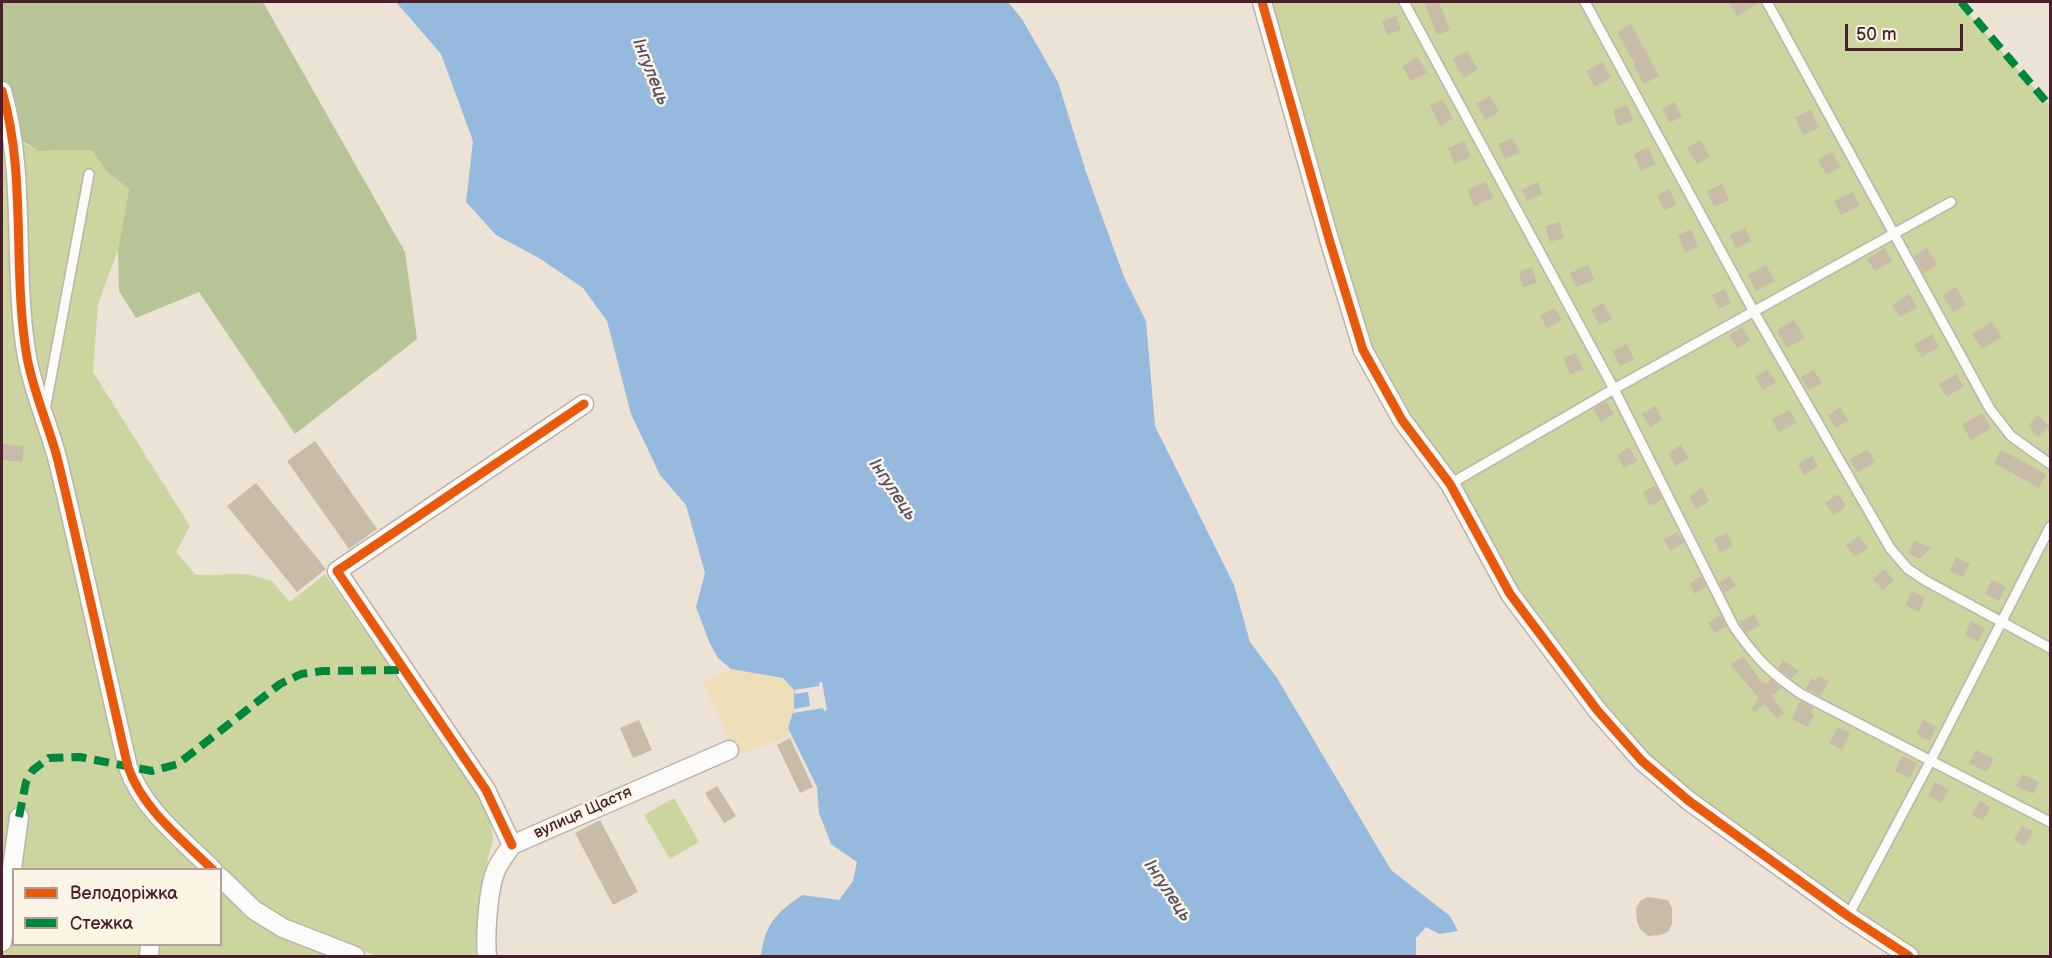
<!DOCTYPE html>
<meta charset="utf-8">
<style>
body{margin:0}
#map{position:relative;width:2052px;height:958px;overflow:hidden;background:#ece3d6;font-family:"Balsamiq Sans",sans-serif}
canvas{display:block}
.frame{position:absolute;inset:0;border:3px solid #4a1f2b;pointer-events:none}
.legend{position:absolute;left:12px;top:868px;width:210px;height:78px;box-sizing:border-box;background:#fcf5e5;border:2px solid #b59f9b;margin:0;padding:8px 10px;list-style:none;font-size:18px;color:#4a1f2b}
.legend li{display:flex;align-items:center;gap:12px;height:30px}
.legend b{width:30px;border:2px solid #b59f9b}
.scale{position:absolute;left:1845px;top:24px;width:118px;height:27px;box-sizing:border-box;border:3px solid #4a1f2b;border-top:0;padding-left:8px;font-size:18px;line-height:21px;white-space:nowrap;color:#4a1f2b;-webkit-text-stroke:4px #fcf5e5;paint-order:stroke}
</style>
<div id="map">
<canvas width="2052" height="958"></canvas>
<div class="frame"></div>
<ul class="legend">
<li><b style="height:8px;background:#e8590c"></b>Велодоріжка</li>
<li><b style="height:8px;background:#00873e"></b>Стежка</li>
</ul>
<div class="scale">50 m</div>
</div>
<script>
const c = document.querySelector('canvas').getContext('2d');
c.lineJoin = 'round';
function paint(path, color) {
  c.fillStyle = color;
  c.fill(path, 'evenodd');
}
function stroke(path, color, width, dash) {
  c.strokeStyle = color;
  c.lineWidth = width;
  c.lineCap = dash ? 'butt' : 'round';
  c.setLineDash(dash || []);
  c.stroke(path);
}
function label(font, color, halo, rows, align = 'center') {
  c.font = font + ' "Balsamiq Sans",sans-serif';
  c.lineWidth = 5;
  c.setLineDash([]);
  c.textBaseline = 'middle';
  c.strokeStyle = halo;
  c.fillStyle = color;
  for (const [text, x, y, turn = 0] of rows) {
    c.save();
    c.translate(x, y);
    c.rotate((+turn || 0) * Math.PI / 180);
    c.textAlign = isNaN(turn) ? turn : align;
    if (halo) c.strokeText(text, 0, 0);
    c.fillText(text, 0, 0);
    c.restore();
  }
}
paint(new Path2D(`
 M1262,2H1958L2050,106V956H1909L1642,761L1510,594L1363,350Z
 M2,129L5,140L13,321L20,363L48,458L121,773L129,790L204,869L14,870V944H220L221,886L333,956H2Z
 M20,141L39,151L92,150L106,171L129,189L118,250L98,304L93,372L190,526L176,552L196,575L247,574L272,581L290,602L325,574L480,796L490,816L493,840L486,866L481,902L480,956H377L287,922L258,902L157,805L134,763L42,384L31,319Z
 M674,798L699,842L670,859L644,815Z`), '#cbd59d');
paint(new Path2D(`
 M2,2H263L405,252L417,339L295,434L199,292L136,318L119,291L118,250L129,189L106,171L92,150L39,151L2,129Z`), '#b7c596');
paint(new Path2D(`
 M731,669C748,672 793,673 795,694C796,705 791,717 788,727L792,734L737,756L703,683Z`), '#eddeb7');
paint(new Path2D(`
 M396,2H1008L1022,19L1058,82L1086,172L1124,277L1146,321L1155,426L1234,585L1250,642L1277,678L1391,870L1450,916L1458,931L1439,934L1426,927L1416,938V956H761C765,924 776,913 802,895L839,900L853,881L857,862L831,844L819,813L817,787L788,728L794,709V690L783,678L731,669L718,658L710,644L696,607L705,573L686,505L660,475L631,414L607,321L583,288L539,258L496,235L466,202L473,141L441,54Z`), '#95badd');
paint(new Path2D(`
 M822,682L827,710L824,711L823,708L793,713L794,709L810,706L808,692L795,694L794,690L819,686V683Z`), '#ece3d6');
paint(new Path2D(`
 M1424,2H1439L1450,30L1437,35Z
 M1728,2H1760L1737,16Z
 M1396,16L1401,30L1387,35L1382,22Z
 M1631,24L1659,76L1644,84L1633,65L1635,64L1617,32Z
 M1467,51L1478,70L1463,78L1453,59Z
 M1418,57L1427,73L1411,81L1402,66Z
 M1602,62L1611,78L1595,87L1586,71Z
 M1490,96L1499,112L1485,119L1476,104Z
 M1443,99L1453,119L1440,126L1430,105Z
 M1674,102L1682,116L1670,123L1662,109Z
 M1627,105L1633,120L1618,126L1613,110Z
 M1811,110L1819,128L1803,135L1795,117Z
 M1513,138L1520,152L1505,159L1498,144Z
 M1700,140L1710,156L1697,164L1687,148Z
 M1464,141L1471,157L1454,164L1448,148Z
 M1648,147L1656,164L1641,171L1634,154Z
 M1832,152L1840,167L1826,175L1818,159Z
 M1486,182L1493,198L1474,206L1467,190Z
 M1538,182L1542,194L1527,201L1522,189Z
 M1722,184L1729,200L1714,207L1707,191Z
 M1670,189L1676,205L1664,210L1657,195Z
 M1853,192L1860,206L1841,215L1834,201Z
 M1560,222L1564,238L1550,242L1545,226Z
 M1745,228L1751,241L1736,248L1730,235Z
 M1691,229L1698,247L1685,253L1678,235Z
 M1884,248L1892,261L1875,271L1867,259Z
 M1927,248L1937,265L1924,273L1914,256Z
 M1588,265L1594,280L1576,287L1570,273Z
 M1766,265L1775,281L1756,291L1748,275Z
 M1532,267L1537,283L1523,287L1519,272Z
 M1956,287L1966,305L1953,312L1943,295Z
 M1725,289L1731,303L1719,309L1712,295Z
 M1909,294L1917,307L1900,317L1892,305Z
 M1603,303L1612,319L1600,325L1591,310Z
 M1555,308L1562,320L1547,328L1540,316Z
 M1794,320L1805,338L1787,348L1777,330Z
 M1992,322L2002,337L1982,349L1972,334Z
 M1742,327L1750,340L1737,348L1729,335Z
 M1932,334L1939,347L1922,357L1914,345Z
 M1627,344L1634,360L1620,366L1613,351Z
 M1576,353L1583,369L1570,374L1563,358Z
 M1768,369L1776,382L1763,390L1755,377Z
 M1814,370L1822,383L1809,390L1801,377Z
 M1956,374L1964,386L1947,397L1939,384Z
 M1606,401L1614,414L1601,422L1593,409Z
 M1655,406L1662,419L1650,427L1642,414Z
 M1840,407L1848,420L1836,428L1828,416Z
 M1790,410L1797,423L1778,432L1772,419Z
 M1982,413L1991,428L1971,440L1962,425Z
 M2038,415L2049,426L2038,437L2028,426Z
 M315,441L377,529L349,549L287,461Z
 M2,444L24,446L22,462L2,460Z
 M1681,445L1689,458L1676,466L1668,453Z
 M1630,447L1637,461L1624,468L1617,455Z
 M1867,449L1875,462L1858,472L1850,460Z
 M2001,450L2046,474L2039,488L1994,463Z
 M1812,456L1818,466L1804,475L1798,464Z
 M256,483L326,569L297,592L227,506Z
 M1655,485L1662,499L1650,506L1643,493Z
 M1702,488L1709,501L1696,509L1689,496Z
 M1838,494L1846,506L1834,515L1825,503Z
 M1677,532L1684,542L1670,551L1664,540Z
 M1727,533L1733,546L1720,552L1714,539Z
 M1859,536L1868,548L1855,557L1846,545Z
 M1915,540L1931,548L1919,559L1908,553Z
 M1956,557L1970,564L1963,577L1950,571Z
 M1884,569L1894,580L1883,590L1873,579Z
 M1701,576L1706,587L1695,594L1689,584Z
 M1730,576L1736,586L1724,593L1719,582Z
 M1992,580L2006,587L1999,601L1985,594Z
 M1912,591L1925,598L1919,612L1905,605Z
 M1754,614L1760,625L1746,633L1740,622Z
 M1721,615L1726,626L1714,633L1708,623Z
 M1971,621L1985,628L1978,642L1965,635Z
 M1743,656L1763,684L1765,682L1767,685L1771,679L1781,688L1772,696L1784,713L1777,718L1764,704L1755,712L1751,709L1759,698L1731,665Z
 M1783,660L1799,671L1791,679L1778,668Z
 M1818,675L1829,681L1820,696L1806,689L1811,678L1815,681Z
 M1800,701L1814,708L1811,714L1814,715L1808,727L1792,719Z
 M639,720L652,750L633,758L620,728Z
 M1923,720L1936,727L1930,741L1916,734Z
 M1838,727L1850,733L1842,750L1829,743Z
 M790,738L813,787L800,793L777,745Z
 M1976,750L1994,759L1987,772L1969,763Z
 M1902,756L1917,763L1910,778L1895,771Z
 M2023,774L2039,782L2033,794L2016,786Z
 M1935,782L1949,789L1942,803L1928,796Z
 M717,786L736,816L724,823L705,793Z
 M1980,801L1990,807L1983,821L1972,815Z
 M600,820L638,892L613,905L575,833Z
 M2022,826L2033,831L2025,846L2014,840Z
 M1648,897L1668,900L1672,908V924L1668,932L1660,935L1648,936L1640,929L1637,921L1636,909L1640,901Z`), '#c8bba8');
const lane = new Path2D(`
 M1404,2L1614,389L1734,627C1756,658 1769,672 1801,694L2050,822
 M1585,2L1754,312L1890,548L1908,569L1926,581L2050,648
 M1767,2L1990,409L2011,436L2050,464
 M45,410L89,174
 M1450,484L1614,389L1951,202
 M1848,916L1931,760L2050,527`);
const street = new Path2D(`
 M1262,2L1329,239L1363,350L1402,420L1450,484L1510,594L1597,710L1642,761L1689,801L1848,916L1909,956
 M2,91C27,174 12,271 27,357C33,391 48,424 57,457C82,560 104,664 128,767C143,810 182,839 213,870
 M512,845L486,790L337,571L584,404
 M220,877L254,910L283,928L355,956
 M2,942L19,817
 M149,956L150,944
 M487,956C485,937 488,885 497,868C501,860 507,852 512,845L729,750`);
stroke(lane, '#bcb2ab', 12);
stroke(street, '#bcb2ab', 21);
stroke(lane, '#fcfbf9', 9);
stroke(street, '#fcfbf9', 18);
stroke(new Path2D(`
 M1961,2L2050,106
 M19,817L26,782L33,770L49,758L80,757L152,771L178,764L280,684L301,674L323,671L405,670`), '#00873e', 8, [15, 8]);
stroke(new Path2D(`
 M1262,2L1329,239L1363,350L1402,420L1450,484L1510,594L1597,710L1642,761L1689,801L1848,916L1909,956
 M2,91C27,174 12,271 27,357C33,391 48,424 57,457C82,560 104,664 128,767C143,810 182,839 213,870
 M512,845L486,790L337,571L584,404`), '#e8590c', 9);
label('16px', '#4a1f2b', '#fcf5e5', [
 ["вулиця Щастя",583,813,-24]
]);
label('italic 18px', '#574f6a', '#fcf5e5', [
 ["Інгулець",650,72,68],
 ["Інгулець",892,490,56],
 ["Інгулець",1167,891,56]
]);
</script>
